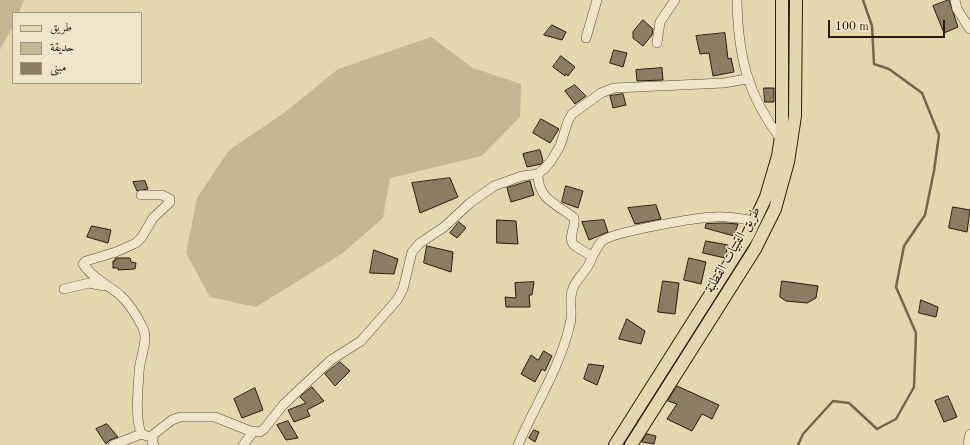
<!DOCTYPE html>
<meta charset="utf-8">
<style>
body{margin:0}
#map{position:relative;width:970px;height:445px;overflow:hidden;background:#e3d8ad;font-family:"Old Standard TT",Amiri,serif}
canvas{display:block}
.legend{position:absolute;left:12px;top:12px;width:130px;height:72px;box-sizing:border-box;background:#ede6ca;border:1px solid #9f9480;margin:0;padding:5px 7px;list-style:none;font-size:12px;color:#291a12}
.legend li{display:flex;align-items:center;gap:8px;height:20px}
.legend b{width:20px;border:1px solid #9f9480}
.scale{position:absolute;left:828px;top:20px;width:117px;height:18px;box-sizing:border-box;border:2px solid #291a12;border-top:0;padding-left:5px;font-size:12px;line-height:14px;white-space:nowrap;color:#291a12;-webkit-text-stroke:3px #ede6ca;paint-order:stroke}
</style>
<div id="map">
<canvas width="970" height="445"></canvas>
<ul class="legend">
<li><b style="height:5px;background:#e3d8ad"></b>طريق</li>
<li><b style="height:11px;background:#c3b893"></b>حديقة</li>
<li><b style="height:11px;background:#8a7d63"></b>مبنى</li>
</ul>
<div class="scale">100 m</div>
</div>
<script>
const c = document.querySelector('canvas').getContext('2d');
c.lineJoin = 'round';
function paint(path, color) {
  c.fillStyle = color;
  c.fill(path, 'evenodd');
}
function stroke(path, color, width, dash) {
  c.strokeStyle = color;
  c.lineWidth = width;
  c.lineCap = dash ? 'butt' : 'round';
  c.setLineDash(dash || []);
  c.stroke(path);
}
function label(font, color, halo, rows, align = 'center') {
  c.font = font + ' "Old Standard TT",Amiri,serif';
  c.lineWidth = 3;
  c.setLineDash([]);
  c.textBaseline = 'middle';
  c.strokeStyle = halo;
  c.fillStyle = color;
  for (const [text, x, y, turn = 0] of rows) {
    c.save();
    c.translate(x, y);
    c.rotate((+turn || 0) * Math.PI / 180);
    c.textAlign = isNaN(turn) ? turn : align;
    if (halo) c.strokeText(text, 0, 0);
    c.fillText(text, 0, 0);
    c.restore();
  }
}
paint(new Path2D(`
 M0,0H24L19,13H13V26L0,50Z
 M431,37L473,68L521,84L520,117L482,156L390,178L383,218L343,253L256,307L210,297L186,253L197,198L229,150L284,113L338,69Z`), '#c3b893');
stroke(new Path2D(`
 M798,445L803,434L833,401L849,403L877,429L896,419L914,387L916,333L896,287L904,246L925,215L934,171L939,135L922,93L889,69L874,64L872,26L863,0`), '#73654f', 2.5);
const building = new Path2D(`
 M949,0L958,27L944,33L933,6Z
 M643,20L653,29L652,35L643,46L633,38V32Z
 M552,25L566,32L562,40L544,35Z
 M725,33L728,59L731,58L734,72L713,76L709,53L700,54L696,36Z
 M614,50L627,53L623,67L610,63Z
 M561,56L575,67L568,76L566,74L565,76L553,67Z
 M662,68L663,80L637,81L636,70Z
 M575,85L586,96L575,104L565,91Z
 M764,88H774V102H765Z
 M623,94L626,105L613,108L610,96Z
 M541,119L559,129L550,143L533,133Z
 M540,150L543,161L541,164L527,167L523,154Z
 M450,178L458,197L420,213L412,183Z
 M145,181L148,189L137,191L133,182Z
 M530,181L534,195L511,202L507,188Z
 M566,186L583,191L578,208L562,202Z
 M656,205L661,219L635,224L628,208Z
 M953,207L970,210L967,232L949,228Z
 M497,220L516,221L518,244L497,243Z
 M604,220L608,232L589,240L582,222Z
 M459,222L466,228L457,238L450,233Z
 M725,223L738,224L734,236L705,228L706,224Z
 M92,226L111,230L108,243L87,237Z
 M706,241L728,245L725,258L703,253Z
 M427,246L453,252L451,272L424,263Z
 M374,250L398,259L394,274L370,273Z
 M118,258H130L131,262L136,263L135,269L118,270V268H113V261H115V259Z
 M689,258L706,262L701,284L684,280Z
 M663,281L679,283L675,314L658,312Z
 M782,281L818,286L816,298L807,303L786,301L780,297Z
 M534,282L532,295H529L530,307H506L505,297L516,298L515,283Z
 M921,300L938,307L936,317L919,313Z
 M627,319L645,331L641,344L619,339Z
 M544,351L552,356L545,371L542,369L535,382L521,374L531,355L538,360Z
 M340,362L350,371L335,386L325,374Z
 M589,364L604,366L597,385L584,379Z
 M677,386L719,405L712,419L702,414L692,431L667,419L677,404L668,401Z
 M312,387L324,401L307,410L310,416L294,422L288,410L306,403L300,397Z
 M255,388L263,410L242,418L234,399Z
 M948,396L957,417L944,422L935,401Z
 M288,421L298,438L286,440L277,425Z
 M107,424L118,437L110,440L106,444L96,429Z
 M534,430L539,432L535,442L529,438Z
 M647,434L656,436L654,444L642,442Z`);
paint(building, '#8a7d63');
stroke(building, '#291a12', 1);
const minor = new Path2D(`
 M737,0C738,55 747,95 781,139
 M955,0L957,9L970,29
 M586,38L597,0
 M657,43L660,22L675,0
 M538,174C538,200 556,203 574,218C576,226 568,237 573,244C578,249 587,252 592,257C595,253 598,245 602,241C613,232 698,217 715,217C729,216 742,219 755,221
 M141,195H162L170,199V202L153,218L142,237L136,243L116,252L86,261L83,264C92,278 108,285 120,295C130,304 137,316 143,328C149,341 139,359 139,373C138,392 135,415 141,434
 M64,289L89,283L104,286
 M113,445L141,434L147,436
 M154,445L152,442L154,434L172,420L180,417H215L250,431L260,432L264,429L283,405L316,374L331,360L361,341L397,300L403,289L412,252L420,243L444,227L470,203L494,186L522,176L538,174L545,168L551,161L560,146L568,121L572,114L601,93L614,88L724,83L747,79
 M243,445L253,432
 M518,445C535,405 560,368 570,324C573,314 569,302 572,291C575,278 589,271 592,257
 M968,445L970,434`);
const major = new Path2D(`
 M615,445L748,235L766,197L778,156L782,130V0
 M631,445L755,249L775,209L788,162L795,116L796,0`);
stroke(minor, '#584a39', 10);
stroke(major, '#291a12', 14);
stroke(minor, '#ede6ca', 9);
stroke(major, '#e3d8ad', 12);
label('14px', '#291a12', '#ede6ca', [
 ["طريق القبيات القطلبة",733,250,-60]
]);
</script>
